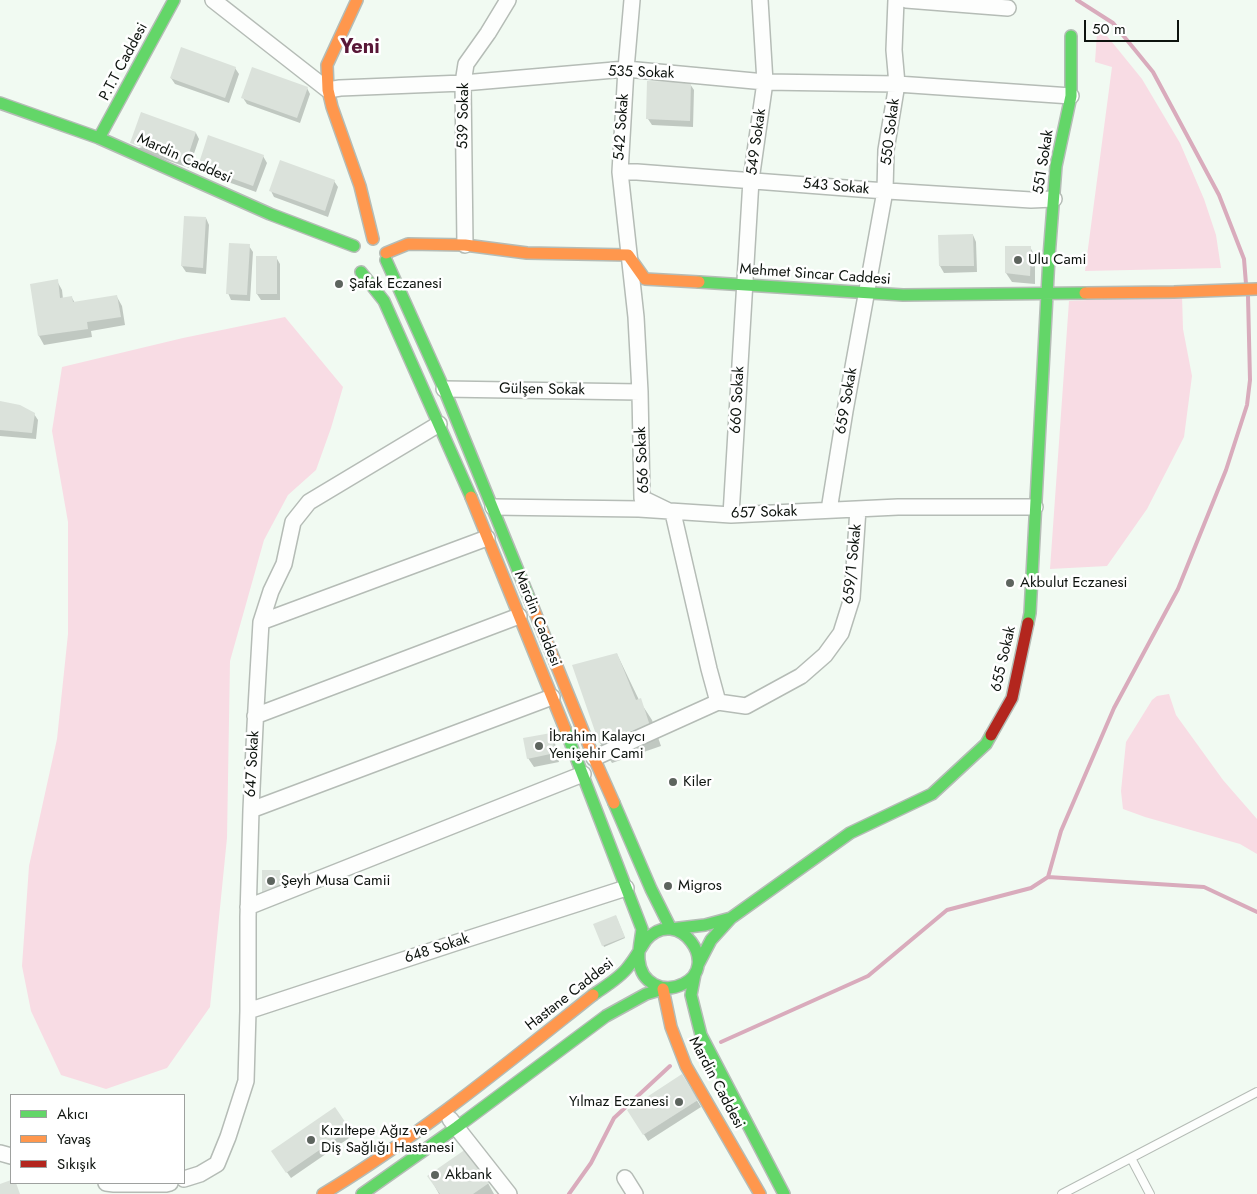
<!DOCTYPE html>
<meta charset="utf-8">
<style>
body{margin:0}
#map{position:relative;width:1257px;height:1194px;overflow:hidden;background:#f1faf2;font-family:Jost,sans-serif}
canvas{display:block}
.legend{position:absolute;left:10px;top:1094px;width:175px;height:90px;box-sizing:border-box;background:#fff;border:1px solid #9ea19f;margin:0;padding:6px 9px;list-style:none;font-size:15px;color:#0d130e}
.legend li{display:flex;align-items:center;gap:10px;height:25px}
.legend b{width:25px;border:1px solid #9ea19f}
.scale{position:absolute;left:1084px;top:20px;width:95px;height:22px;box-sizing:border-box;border:2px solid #0d130e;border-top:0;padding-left:6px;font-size:15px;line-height:18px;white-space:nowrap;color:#0d130e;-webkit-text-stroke:4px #fff;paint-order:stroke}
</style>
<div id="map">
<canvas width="1257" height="1194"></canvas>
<ul class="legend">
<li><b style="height:6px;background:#63d668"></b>Akıcı</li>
<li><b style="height:6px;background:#ff974d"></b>Yavaş</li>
<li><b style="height:6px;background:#b3261e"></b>Sıkışık</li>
</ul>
<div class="scale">50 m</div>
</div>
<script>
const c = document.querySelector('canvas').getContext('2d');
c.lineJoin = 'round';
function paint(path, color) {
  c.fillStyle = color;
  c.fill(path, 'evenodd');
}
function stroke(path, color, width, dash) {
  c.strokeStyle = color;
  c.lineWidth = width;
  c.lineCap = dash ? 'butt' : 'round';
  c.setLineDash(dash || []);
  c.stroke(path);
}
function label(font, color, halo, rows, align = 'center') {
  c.font = font + ' Jost,sans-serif';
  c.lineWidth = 5;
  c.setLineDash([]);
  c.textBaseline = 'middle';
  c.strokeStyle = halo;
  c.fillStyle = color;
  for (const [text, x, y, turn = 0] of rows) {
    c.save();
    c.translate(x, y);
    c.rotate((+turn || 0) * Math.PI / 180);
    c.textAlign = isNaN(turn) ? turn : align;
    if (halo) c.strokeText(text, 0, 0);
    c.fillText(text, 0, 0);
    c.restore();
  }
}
paint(new Path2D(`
 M1103,31L1142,79L1180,143L1204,199L1216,235L1221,268L1085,271L1112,67L1095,62L1097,33Z
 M1182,295L1183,329L1192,376L1184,437L1147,509L1107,566L1050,569L1069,301Z
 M285,317L343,387L331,428L316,470L288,495L264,540L230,661L227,838L210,1007L167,1068L106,1089L61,1075L31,1011L22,966L29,866L57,739L68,634V522L52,431L62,367L183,338Z
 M1169,694L1176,715L1223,780L1257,819V854L1240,844L1145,817L1123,809L1121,791L1126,742L1152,700L1157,696Z`), '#f8dce4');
paint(new Path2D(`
 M235,68L239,74L229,103L175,84L171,78Z
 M690,84L694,90L693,127L652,125L648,119Z
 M307,88L310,94L300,123L247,104L243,98Z
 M196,133L199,139L189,168L135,149Z
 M263,156L267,163L256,192L203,173L199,166Z
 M334,181L338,187L328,217L274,197L271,191Z
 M206,218L209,225L206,274L186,272L182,266Z
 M973,235L976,242L977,272L944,273L940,266L939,236Z
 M249,246L253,252L250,301L231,300L228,293Z
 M1007,247H1030L1035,256V284L1012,282L1006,273Z
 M276,257L280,264V300H261L257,294Z
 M57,281L62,290L63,299L72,298L75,303L117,297L122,306L125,325L91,331L92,337L44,345L39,336L31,285Z
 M0,402L34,414L38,420L36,439L0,436Z
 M617,654L639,700L652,720L661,746L612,763L600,743L580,685Z
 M550,734L555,743L559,762L534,767L528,758Z
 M263,871H279L284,880V901H268L263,892Z
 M616,916L625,938L604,947L595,925Z
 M682,1076L701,1107L648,1141L629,1110Z
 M349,1129L352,1136L291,1178L277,1158Z
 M429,1176L488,1183L494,1194H439Z`), '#0003');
stroke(new Path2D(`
 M1077,0L1113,23L1153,72L1219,195L1244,259L1246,284
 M1048,877L1204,887L1257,912
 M721,1042L868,976L947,910L1031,888L1048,877L1061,831L1114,708L1178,589L1226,470L1247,405L1250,380L1248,296
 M569,1194L591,1163L614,1118L670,1066`), '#d9abbc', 4);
paint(new Path2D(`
 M181,47L236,67L225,98L170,78Z
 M252,67L308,87L297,118L241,98Z
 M647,81L691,82L690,121L646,119Z
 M141,112L196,132L186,162L130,143Z
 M208,135L264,155L253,186L198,166Z
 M280,160L335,180L325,211L269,191Z
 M184,216L206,217L203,268L181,266Z
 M973,234L974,266H939L938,235Z
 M229,243L250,244L247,295L226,294Z
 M1005,246H1031L1030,276L1005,273Z
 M256,256H277V294H256Z
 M58,279L60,298L72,296L73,302L117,295L121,317L87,322L88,329L38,336L30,284Z
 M0,401L20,405L35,413L32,433L0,430Z
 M617,653L636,700L641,698L650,726L599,743L572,665Z
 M551,733L555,753L527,759L523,738Z
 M262,870H280V893L262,892Z
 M616,915L625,937L602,946L593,924Z
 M682,1074L698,1100L643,1135L627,1110Z
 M335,1107L350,1129L286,1173L271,1151Z
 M466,1149L489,1183L473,1194H440L427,1176Z
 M11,1180V1183H16L20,1194H0V1184Z`), '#dbe2db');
const lane = new Path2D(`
 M1131,1158L1150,1194
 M1062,1194L1257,1092`);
const street = new Path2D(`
 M213,0L328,90L340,88L463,83L626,69L765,82L897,84L1071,96
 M632,0L626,69L620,172L636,317L640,392L642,498L673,513L709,669L718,702
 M906,0L1008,8
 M620,172H637L872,190L1031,200L1054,199
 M465,245L463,83L466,64L488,33L508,0
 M444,389L640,392
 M493,507L639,509L731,515L898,507H1035
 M829,510L845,411L885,191L886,150L897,84L894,50L896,0
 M731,515L751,180L765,82L760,0
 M261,622L487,538
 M255,716L519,616
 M594,758L718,702L746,706L801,676L825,655L841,633L852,598L858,509
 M251,810L552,697
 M248,907L583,774
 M248,1011L458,942L626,888
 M450,1119L509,1194
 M0,1153L11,1156
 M625,1178L635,1194
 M184,1179L200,1174L217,1164L228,1137L246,1081L248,1011V917L251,810L255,726L261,622L271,591L284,564L293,522L309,502L439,424
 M106,1183L114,1184H166L170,1183`);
const fast = new Path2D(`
 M0,103L99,138L270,214L354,246
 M99,138L174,0
 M386,260L444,389L530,600
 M361,272L384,301L471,497
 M699,282L903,295L1085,293
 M1028,623L1030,613L1049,257L1056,166L1071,96V36
 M565,729L642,929C641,939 638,949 639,960C641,983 663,994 683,984C722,966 678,904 646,940C640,949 635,959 628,967C620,978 604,987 593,995
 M614,803L651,889L671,929L705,925L731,918
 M698,965L711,940L731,918L850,833L932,794L986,744L991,735
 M695,974L691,995L701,1035L784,1194
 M362,1194L457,1127L606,1016L646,994L663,989`);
const slow = new Path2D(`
 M357,0L327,65L328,90L332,107L360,186L373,239
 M386,253L408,244L465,245L527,253L628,255L645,279L699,282
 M1085,293L1174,292L1257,289
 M471,497L565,729
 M530,600L594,758L614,803
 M663,989L671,1027L686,1066L760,1194
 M323,1194C419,1136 505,1065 593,995`);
const jam = new Path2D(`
 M991,735L1012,698L1028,623`);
stroke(lane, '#b5bcb6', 10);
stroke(street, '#b5bcb6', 18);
stroke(fast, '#b5bcb6', 14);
stroke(slow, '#b5bcb6', 14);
stroke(jam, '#b5bcb6', 14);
stroke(lane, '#fdfefd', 8);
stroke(street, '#fdfefd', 15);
stroke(fast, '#63d668', 11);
stroke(slow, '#ff974d', 11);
stroke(jam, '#b3261e', 11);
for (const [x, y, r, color] of [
 [1018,260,5,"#5d645e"],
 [339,284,5,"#5d645e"],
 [1010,583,5,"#5d645e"],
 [539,746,5,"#5d645e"],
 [673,782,5,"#5d645e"],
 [271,881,5,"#5d645e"],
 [668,886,5,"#5d645e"],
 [679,1102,5,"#5d645e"],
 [311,1140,5,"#5d645e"],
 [435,1175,5,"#5d645e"]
]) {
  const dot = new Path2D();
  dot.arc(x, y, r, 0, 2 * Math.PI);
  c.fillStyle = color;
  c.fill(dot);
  stroke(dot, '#fff', 2);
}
label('15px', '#0d130e', '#fff', [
 ["P.T.T Caddesi",124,62,-62],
 ["535 Sokak",641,73,2],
 ["539 Sokak",464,116,-89],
 ["542 Sokak",622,127,-86],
 ["550 Sokak",891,132,-83],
 ["549 Sokak",757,142,-82],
 ["Mardin Caddesi",184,159,24],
 ["551 Sokak",1044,162,-81],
 ["543 Sokak",836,187,5],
 ["Mehmet Sincar Caddesi",815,275,4],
 ["Gülşen Sokak",542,390,1],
 ["660 Sokak",738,400,-87],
 ["659 Sokak",847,401,-80],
 ["656 Sokak",643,460,-93],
 ["657 Sokak",764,513,-2],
 ["659/1 Sokak",853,564,-84],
 ["Mardin Caddesi",537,619,68],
 ["655 Sokak",1004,659,-77],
 ["647 Sokak",253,764,-87],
 ["648 Sokak",437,949,-18],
 ["Hastane Caddesi",570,995,-38],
 ["Mardin Caddesi",716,1083,62]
]);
label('15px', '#0d130e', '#fff', [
 ["Ulu Cami",1028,260],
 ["Şafak Eczanesi",349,284],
 ["Akbulut Eczanesi",1020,583],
 ["İbrahim Kalaycı",549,737],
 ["Yenişehir Cami",549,754],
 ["Kiler",683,782],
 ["Şeyh Musa Camii",281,881],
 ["Migros",678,886],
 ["Yılmaz Eczanesi",669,1102,"right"],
 ["Kızıltepe Ağız ve",321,1131],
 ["Diş Sağlığı Hastanesi",321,1148],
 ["Akbank",445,1175]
], 'left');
label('bold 20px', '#581737', '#fff', [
 ["Yeni",360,48]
]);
</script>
